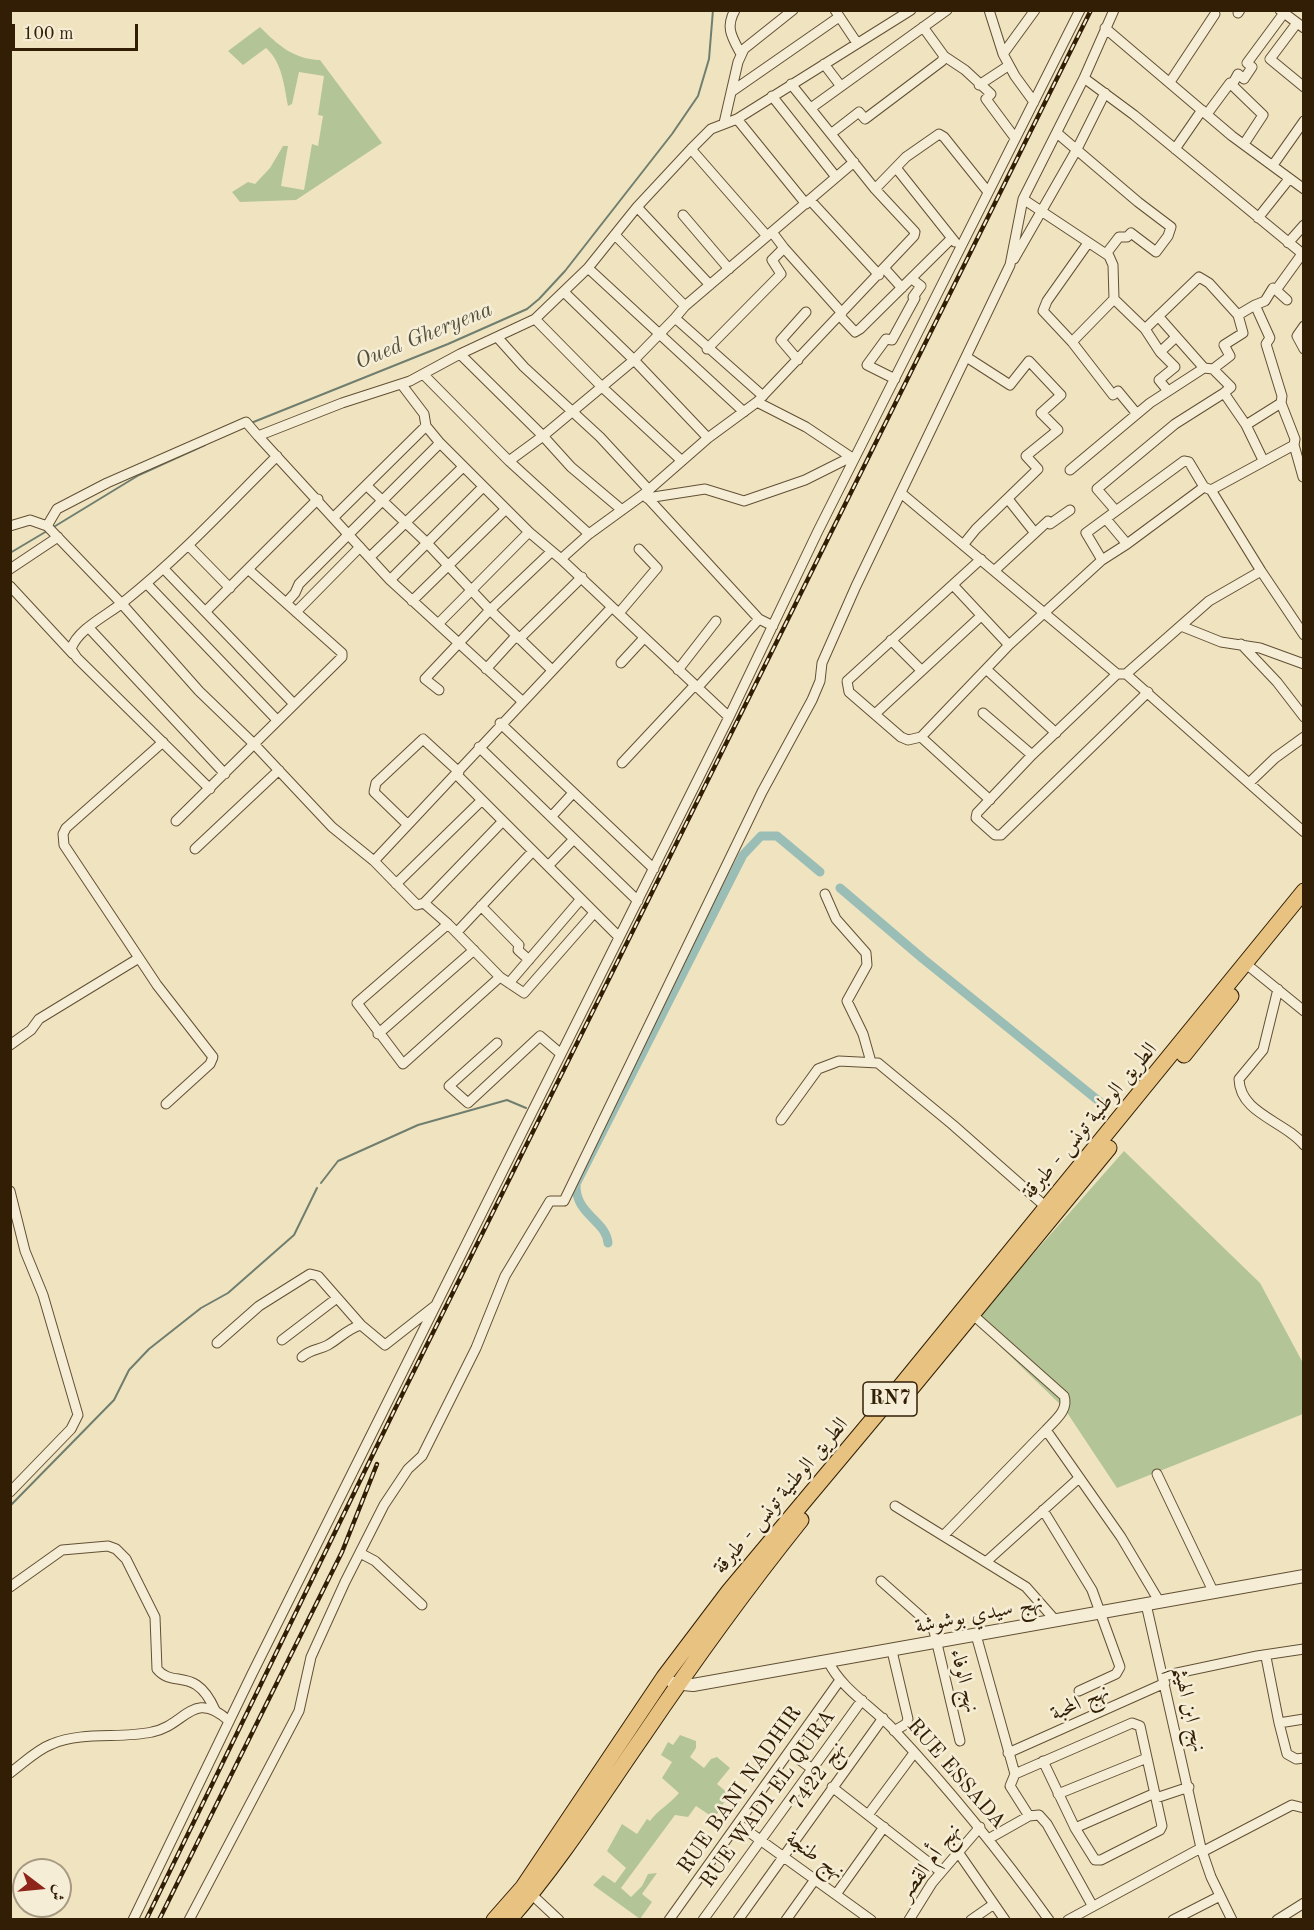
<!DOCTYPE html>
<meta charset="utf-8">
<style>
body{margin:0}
#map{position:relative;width:1314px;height:1930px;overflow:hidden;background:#f0e4c0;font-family:"Old Standard TT",Amiri,serif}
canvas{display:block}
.frame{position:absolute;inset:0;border:12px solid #321e05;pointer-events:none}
.north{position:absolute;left:12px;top:1858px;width:60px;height:60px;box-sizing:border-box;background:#f5edd6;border:2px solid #a79a82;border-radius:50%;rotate:106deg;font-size:16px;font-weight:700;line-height:24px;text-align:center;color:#321e05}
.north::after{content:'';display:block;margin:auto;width:21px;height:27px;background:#8f2418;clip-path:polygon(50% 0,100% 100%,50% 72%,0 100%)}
.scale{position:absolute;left:12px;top:24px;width:126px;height:27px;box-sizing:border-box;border:3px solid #321e05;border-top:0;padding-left:8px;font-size:18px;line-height:21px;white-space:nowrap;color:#321e05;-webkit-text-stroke:4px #f5edd6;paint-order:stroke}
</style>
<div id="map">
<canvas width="1314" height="1930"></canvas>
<div class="frame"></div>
<div class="north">ش</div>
<div class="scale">100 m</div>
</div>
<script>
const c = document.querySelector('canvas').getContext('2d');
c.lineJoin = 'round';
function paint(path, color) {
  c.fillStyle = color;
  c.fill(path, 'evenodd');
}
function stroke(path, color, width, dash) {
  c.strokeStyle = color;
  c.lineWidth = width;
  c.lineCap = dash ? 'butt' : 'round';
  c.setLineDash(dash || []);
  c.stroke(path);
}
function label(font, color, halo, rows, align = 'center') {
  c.font = font + ' "Old Standard TT",Amiri,serif';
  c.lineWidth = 5;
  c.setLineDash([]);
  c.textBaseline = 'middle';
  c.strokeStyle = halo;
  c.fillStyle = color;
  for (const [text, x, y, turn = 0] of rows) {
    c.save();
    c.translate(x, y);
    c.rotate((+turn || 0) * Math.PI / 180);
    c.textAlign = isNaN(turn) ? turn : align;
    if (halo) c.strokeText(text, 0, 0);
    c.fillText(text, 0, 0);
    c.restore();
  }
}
paint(new Path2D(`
 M260,27C278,45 293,59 320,60L382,143L296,200L240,202L232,192L248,182L255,184L270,168L283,146H288L281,186L304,190L312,144L318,146L323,116L318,115L324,76L299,72L292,104L288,106C284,85 282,62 266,48L243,65L228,51Z
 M1124,1151L1260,1283L1303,1363V1414L1117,1488L1064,1408L974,1321Z
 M680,1735L696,1741V1748L690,1757L704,1768L711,1759L717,1757L730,1768L717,1784L729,1794L716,1816H711L696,1806L688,1817L675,1815L621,1888L631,1897L642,1886L648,1874L657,1873L642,1894L652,1902L640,1919L593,1885L603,1875L615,1883L626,1868L607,1851L622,1824L637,1834L647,1819L650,1821C659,1809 670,1804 679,1793L662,1778L672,1762L661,1755L668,1742L673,1745Z`), '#b3c597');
stroke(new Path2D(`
 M251,423L448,344L527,309L539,299L565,271L672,134L698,96L709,59L713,10
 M52,528L139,475L205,445
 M10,553L47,531
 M321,1183L338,1161L418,1125L507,1100L526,1108
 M10,1506L114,1400L129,1370L149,1349L201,1308L228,1293L294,1235L317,1188`), '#707e6f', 2);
stroke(new Path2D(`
 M840,888L922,958L1105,1106
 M608,1243C606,1220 575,1215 576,1184L743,855L761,836H777L820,872`), '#9abeb5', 9);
const minor = new Path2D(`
 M735,10C725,28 732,37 741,54
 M835,10L857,43
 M989,10L1003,54
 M1280,10L1304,28
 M1238,13L1240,10
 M1297,23L1270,59L1304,87
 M1105,28L1232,136L1304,189
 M944,56L965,70L991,94L986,99L1015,138
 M824,64L840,85
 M1084,78L1134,115L1304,255
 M1170,82L1215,14
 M979,85L1008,66
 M731,92L839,17
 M772,96L836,177
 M1034,102L1015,76L1003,54L1035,10
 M811,108L947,10
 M1207,114L1230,83L1232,85
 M737,119L806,204
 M724,123L738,62L744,49L793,10
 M832,133L859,112L865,119L942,61L944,56L923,27
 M1057,133L1138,202L1171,227L1168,236L1156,252L1131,233L1127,237H1119L1106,254
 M1244,144L1263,115L1232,85L1238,74L1244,79L1252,67L1247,63L1284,13
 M691,149L767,236
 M1175,149L1202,110
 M1273,165L1304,121
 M897,169L955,242
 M875,189L906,157L939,134L944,137L988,192
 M1023,199L1109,256L1113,265L1114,299L1145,329L1199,277L1209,283L1238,315L1255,305L1270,338L1266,344L1282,396L1281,403L1295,439L1294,445
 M810,200L879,275
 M637,207L710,285
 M683,215L729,269
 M1258,218L1289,179
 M615,235L685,306
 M1088,243L1047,301L1043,311L1072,342L1114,299
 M1288,243L1304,225
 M784,248L842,313
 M1014,259L1077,149L1105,93
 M588,268L744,412
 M885,269L902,288
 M1276,290L1287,300
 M565,293L634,360L708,438
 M1255,305L1265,301L1273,288L1276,290L1302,254
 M840,316L855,332L860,329L951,239
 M1158,316L1204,368
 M535,319L602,387L682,461
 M1304,326L1297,336L1304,349
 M1145,329L1160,352L1175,338
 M498,338L524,367L600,437L649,490
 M1072,342L1113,395L1118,391L1137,414
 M707,349L781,274L772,260L784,248L772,232
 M1160,352L1175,367L1159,380L1168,391
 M460,354L543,436L509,461
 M798,360L781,340L806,312
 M1213,369L1230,356L1224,345L1243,333L1238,315
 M423,374L509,461L589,534
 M895,379L867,365L886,339L892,340L915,298L913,297L921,286L912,279
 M402,385L424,414L426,426L440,443L529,532L561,559
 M763,396L675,318L685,306L854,162
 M757,402L806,427L854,459
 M1246,425L1281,403
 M258,436L390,580L522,701
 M1070,470L1150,403L1204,368L1213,369L1231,387L1224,393L1246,425L1263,460
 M367,486L426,542L490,610L552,670
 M1211,490L1261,571
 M901,493L1117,674H1126L1304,832
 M646,496L759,619L773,626
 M647,498L705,489L744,501L805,480L851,457
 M1008,499L1035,533
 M622,510L571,467L543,436L634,360L675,318
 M1116,511L1097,489L1175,424L1224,393
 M334,517L426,426
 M1106,519L1127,544L1204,487L1211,490L1294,445L1303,477
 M10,526L30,520L47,526L122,604L199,691L254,744L332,827L374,861L417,905L424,903L503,821
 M47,526L57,509L107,483L246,422L258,436L342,403L410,381L460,354L535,319L588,268L637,207L691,149L711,129L737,119L911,10
 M188,545L230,588
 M963,545L976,529L1038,469L1026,456L1058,430L1041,413L1061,395L1029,361L1010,385L968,358
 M371,556L463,467
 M981,559L847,681L849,692L901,737L908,740L921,737L1009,645L1102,560L1086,533L1184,461L1189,462L1204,487
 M1102,560L1127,544
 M10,569L58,537
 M164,569L294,704
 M994,571L1048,521L1050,524L1070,510
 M390,580L483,487
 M147,584L277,720
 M953,585L1009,645
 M10,586L73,654
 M412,601L506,509
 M286,603L295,593L299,584L440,443
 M206,611L318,499
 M296,612L360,547
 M619,613L657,568L639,549
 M438,624L529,532
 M1181,626L1221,642L1260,648L1304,664
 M89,628L225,774
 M519,639L582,577
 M891,640L921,670
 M1241,644L1277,682L1304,717
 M621,663L644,638
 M486,669L516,636
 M986,669L1056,733
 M678,670L716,621
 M1117,674L1032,755L977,813L976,818L995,835H1001L1148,692
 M1126,674L1209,601L1261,571L1304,635
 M697,688L759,619
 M439,690L425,679L490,610L551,552
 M983,713L1032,755
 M875,714L981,616
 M729,717L561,559L589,534L644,494L708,438L757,402L914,236L915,232L875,189L791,84
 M500,723L654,869
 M921,737L990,800
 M163,742L66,828L63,834L64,845L157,985L213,1057L210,1064L166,1104
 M479,747L638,901
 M622,763L694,686
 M457,775L619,937
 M1249,783L1275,758L1304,737
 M210,789L77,658L71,649C78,628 110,614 126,600C180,557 228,505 277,456
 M551,817L573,793
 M176,821L342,657V653L249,570
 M407,824L374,792L376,783L423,739L459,772
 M195,849L279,770
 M374,861L612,607
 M548,866L574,839
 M396,884L481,801
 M825,894L836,919L866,953L867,965L847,1001L863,1034L871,1062
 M424,903L448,924
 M481,906L519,945L518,950L529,960
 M458,931L533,851
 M1245,963L1304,1011
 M500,977L403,1064L357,1003L448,924L500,977L524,993L594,913
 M509,983L581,899
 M1278,989L1263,1050L1239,1079C1240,1114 1285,1121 1304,1145
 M378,1034L474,950
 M497,1043L449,1086L468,1103L540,1036L561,1054
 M10,1045L31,1030L39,1019L139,958
 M781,1120L818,1069L839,1061L878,1063L953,1125L1046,1207
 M10,1191L25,1251L43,1295L78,1415L71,1429L10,1492
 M282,1340L337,1298
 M217,1343L259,1306L310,1274L318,1276L361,1325L385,1345L436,1305
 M302,1357C311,1349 319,1350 328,1345C340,1338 347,1329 361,1325
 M1046,1430L1121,1537L1159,1601
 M1157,1474L1213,1591
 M895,1506L1026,1587L1055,1620
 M1043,1510L1092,1590L1120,1667L1116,1674L1079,1691
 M944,1535L1046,1430C1055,1420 1069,1410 1064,1396L972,1314
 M360,1553L375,1561L422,1605
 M987,1561L1079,1478
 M881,1581L926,1621L934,1631L960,1741
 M10,1587L62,1550L108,1546L116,1549L126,1559L155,1617L157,1669C173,1689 195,1665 215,1710
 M976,1635L1015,1774
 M892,1651L908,1719L906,1724L894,1731
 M1266,1657L1279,1723L1304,1719
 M828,1661C842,1690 873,1707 894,1730C950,1790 1001,1853 1049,1920
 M1163,1676L1257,1656L1304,1649
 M1279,1723L1287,1754L1296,1759L1304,1758
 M789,1752L811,1768
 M1008,1753L1165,1683
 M10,1773C24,1763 36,1750 52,1744C83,1731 120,1739 152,1732C185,1726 193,1688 229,1721
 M832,1787L941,1872
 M1058,1794L1147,1758
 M1156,1798L1189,1787
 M868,1815L914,1753
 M1029,1816L1010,1786L1015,1774L1132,1723L1140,1726L1162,1826L1160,1830L1101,1860H1095L1075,1828L1043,1761
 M738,1824L871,1920
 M1075,1828L1155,1793
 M990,1838L1029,1816L1039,1815L1047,1824L1092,1905
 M1201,1848L1211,1877L1232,1920
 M958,1852L1005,1920
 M1202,1852L1292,1805L1304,1808
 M528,1891L559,1920
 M837,1893L884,1827
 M133,1920L252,1674L729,717L818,531L1080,10
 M189,1920L299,1711L311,1657L345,1582L384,1505L408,1469L422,1456L476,1348L505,1276L550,1201H564L762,792L812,700L820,681L822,663L856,586L1010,265L1023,199L1084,78L1114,10
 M669,1920L840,1680
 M703,1920L862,1700
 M738,1920L883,1718
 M786,1920L816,1878
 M909,1920L932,1883L980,1827
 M971,1920L994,1904
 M1068,1920L1201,1848L1146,1604
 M1173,1920L1220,1896
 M1277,1920L1304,1903`);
const tertiary = new Path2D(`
 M673,1683L693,1685L1304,1576`);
const primary = new Path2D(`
 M1184,1055L1231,996
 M905,1396L1109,1148
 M494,1920L523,1887L664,1677L729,1591L903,1383L1304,891
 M509,1920C559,1863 600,1798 643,1736C693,1662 745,1590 801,1520`);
stroke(minor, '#625034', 11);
stroke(tertiary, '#625034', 14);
stroke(primary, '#321e05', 17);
stroke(minor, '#f5edd6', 9);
stroke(tertiary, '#f5edd6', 12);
stroke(primary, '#e8c280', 15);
const rail = new Path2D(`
 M146,1920L395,1409L1091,10
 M159,1920L342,1552L377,1464`);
stroke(rail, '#321e05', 4.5);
stroke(rail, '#f5edd6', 2, [7]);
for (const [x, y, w] of [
 [890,1399,54]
]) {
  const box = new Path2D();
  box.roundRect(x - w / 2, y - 17, w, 34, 4.5);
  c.fillStyle = '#f5edd6';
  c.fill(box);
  stroke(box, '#321e05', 1.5);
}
label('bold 20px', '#321e05', null, [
 ["RN7",890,1399]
]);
label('21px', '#321e05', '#f5edd6', [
 ["الطريق الوطنية تونس - طبرقة",1090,1121,-50],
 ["الطريق الوطنية تونس - طبرقة",781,1496,-50],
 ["نهج سيدي بوشوشة",979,1615,-11],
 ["نهج الوفاء",964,1681,76],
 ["نهج المحبة",1080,1703,-24],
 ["نهج ابن الهيثم",1189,1709,77],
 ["RUE ESSADA",956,1774,49],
 ["نهج 7422",818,1776,-54],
 ["RUE BANI NADHIR",740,1790,-55],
 ["RUE WADI EL QURA",768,1799,-54],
 ["نهج طنجة",815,1856,36],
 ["نهج أم القصر",930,1862,-53]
]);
label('italic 22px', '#514e3a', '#f5edd6', [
 ["Oued Gheryena",424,336,-22]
]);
</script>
